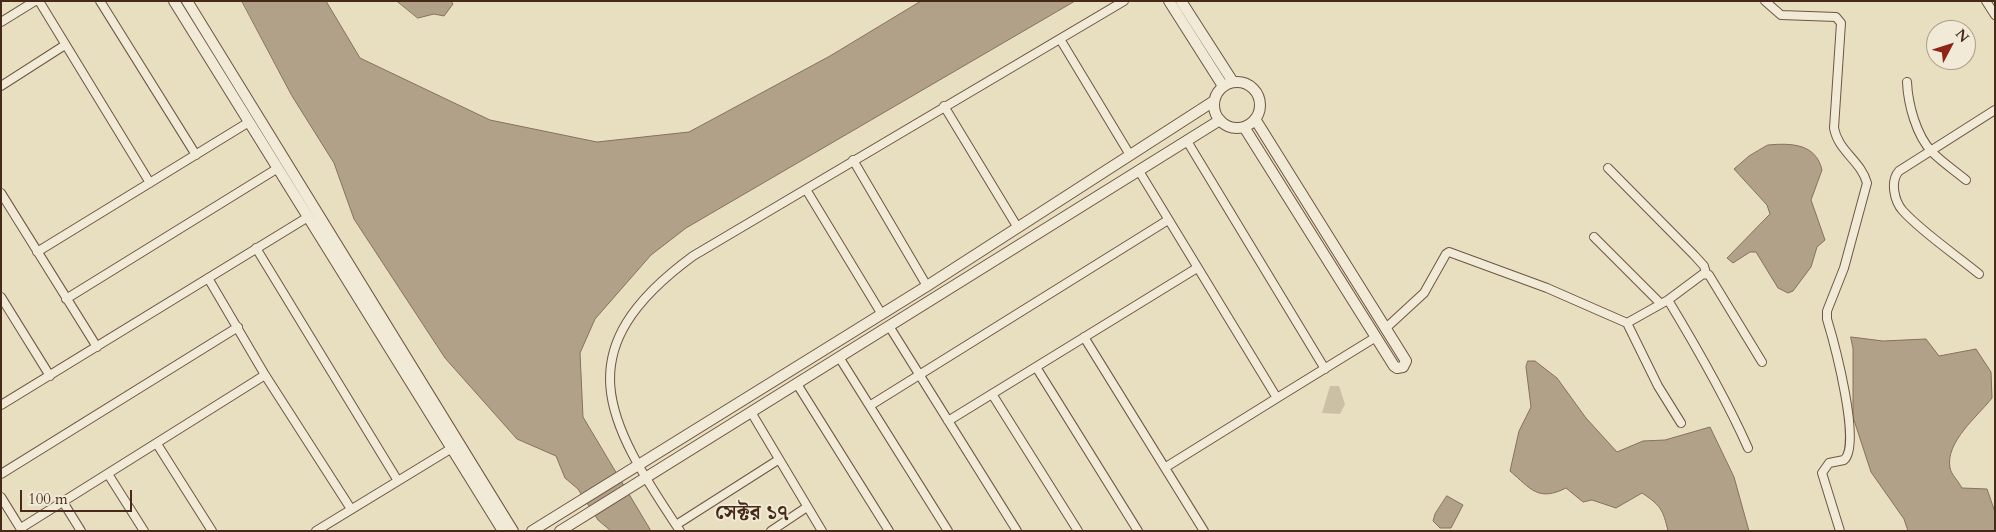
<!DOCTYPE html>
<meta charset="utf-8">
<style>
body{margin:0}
#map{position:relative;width:1996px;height:532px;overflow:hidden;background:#e8dfc1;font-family:Cardo,serif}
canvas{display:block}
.frame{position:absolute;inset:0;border:2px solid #462918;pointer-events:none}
.north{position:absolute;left:1926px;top:20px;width:50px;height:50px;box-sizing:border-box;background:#f0ead7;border:1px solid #ac9d8b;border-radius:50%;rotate:50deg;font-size:14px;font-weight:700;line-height:20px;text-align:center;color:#462918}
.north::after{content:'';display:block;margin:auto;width:18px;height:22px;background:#8f2418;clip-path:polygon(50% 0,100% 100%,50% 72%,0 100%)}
.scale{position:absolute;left:20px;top:490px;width:112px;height:22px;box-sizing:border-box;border:2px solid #462918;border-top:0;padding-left:6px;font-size:15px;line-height:18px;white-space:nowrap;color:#462918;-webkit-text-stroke:4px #f0ead7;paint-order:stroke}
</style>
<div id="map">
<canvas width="1996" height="532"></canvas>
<div class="frame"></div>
<div class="north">N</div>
<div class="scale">100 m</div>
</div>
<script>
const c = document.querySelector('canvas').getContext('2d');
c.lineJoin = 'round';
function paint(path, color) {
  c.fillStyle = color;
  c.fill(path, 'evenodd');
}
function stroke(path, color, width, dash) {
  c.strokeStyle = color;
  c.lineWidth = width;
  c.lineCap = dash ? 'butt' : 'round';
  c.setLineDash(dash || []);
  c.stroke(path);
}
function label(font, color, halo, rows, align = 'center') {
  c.font = font + ' Cardo,"Noto Serif Bengali",serif';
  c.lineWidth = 4;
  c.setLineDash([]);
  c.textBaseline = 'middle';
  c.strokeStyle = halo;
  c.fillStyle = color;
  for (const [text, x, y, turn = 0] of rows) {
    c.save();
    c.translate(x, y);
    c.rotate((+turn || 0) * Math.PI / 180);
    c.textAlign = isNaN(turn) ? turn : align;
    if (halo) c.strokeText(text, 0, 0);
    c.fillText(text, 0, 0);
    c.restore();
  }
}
paint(new Path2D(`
 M1330,386H1339L1345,404L1340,414L1322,413Z`), '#ccc0a4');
const water = new Path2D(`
 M242,1H326L360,58L490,120L597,142L689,132L830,56L921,1H1075L686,228L651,255L595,319L580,353L583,417L651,531H611L598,520L578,489L565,478L556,456L517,439L445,358L354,219L334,163L292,96Z
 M397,1H451L453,4L444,16L434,14L418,18Z
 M1768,145C1790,143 1816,143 1822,170L1811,200L1825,240L1817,247L1811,267L1793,291L1788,293L1778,288L1756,252H1750L1733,263L1727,258L1770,214L1767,205L1734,169L1749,156Z
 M1851,337L1883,341L1926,339L1939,356L1976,349L1991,372L1992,398C1978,416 1945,442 1950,468C1951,474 1959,482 1962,488L1987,489L1995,512V531H1908L1904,519L1871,472L1853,417V349Z
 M1528,361H1535L1557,378L1586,418L1617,452L1643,441L1665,440L1710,427L1734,477L1749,531H1668C1663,509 1660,505 1642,493L1616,508L1592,500L1583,502L1566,488C1538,502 1531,489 1510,471L1519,431L1531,407L1526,367Z
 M1447,496L1463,505L1451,528H1440L1433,521L1435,514Z`);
paint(water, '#b1a188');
stroke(water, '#86715b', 1);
const minor = new Path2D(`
 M39,1L150,183
 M100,1L196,155
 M1765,1L1781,15L1836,17L1841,23L1834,128C1838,151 1861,161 1867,183L1844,268L1827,311V319C1834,342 1862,445 1844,460L1829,463L1822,473L1840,531
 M1986,1L1995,15
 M1,22L35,1
 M1060,39L1130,155
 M1907,82C1908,104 1916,135 1932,152C1942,162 1955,171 1966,180
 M1,86L65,45
 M944,106L1018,228
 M1187,141L1325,369
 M853,160L927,286
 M1608,168L1694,255L1704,266L1706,273
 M1139,171L1277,398L1166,467
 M807,191L881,313
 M1,193L97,347
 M1594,237L1661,304
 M256,248L398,481
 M37,252L249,122
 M1979,274C1956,255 1922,232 1903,211C1894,201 1890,181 1899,171L1995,110
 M208,278L265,375L351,509
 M1,297L50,376
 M66,299L278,168
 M1668,300L1703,274L1709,275L1762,362
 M1627,323L1658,386L1681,423
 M889,326L1017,531
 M1386,328L1424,293L1446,254L1449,252L1547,288L1627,323L1668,300C1697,348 1725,396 1748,448
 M1084,337L1204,531
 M839,357L948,531
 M1036,367L1138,531
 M797,384L889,531
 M992,394L1078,531
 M1277,398L1376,337
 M1,405L308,217
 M871,405L1168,220
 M751,412L822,531
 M948,421L1197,268
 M157,444L212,531
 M1,474L238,327
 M108,474L144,531
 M1,497L22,531
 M63,502L81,531
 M676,525L778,460
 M21,528L265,375
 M316,531L452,448
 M680,531C605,419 565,350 693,256L1124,1
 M771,531L807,507`);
const tertiary = new Path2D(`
 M174,1L503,531
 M187,1L513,531
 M1169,1L1223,86
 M1181,1L1233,82
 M1214 105a23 23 0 1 1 46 0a23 23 0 1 1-46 0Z
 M1244,127L1394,366L1397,368L1403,367L1406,361L1255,119
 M532,531L927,286L1214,101
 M560,531L1220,120`);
stroke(minor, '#6e5642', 10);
stroke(tertiary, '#6e5642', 12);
stroke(minor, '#f0ead7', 8);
stroke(tertiary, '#f0ead7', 10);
label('bold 20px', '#462918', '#f0ead7', [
 ["সেক্টর ১৭",752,514]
]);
</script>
